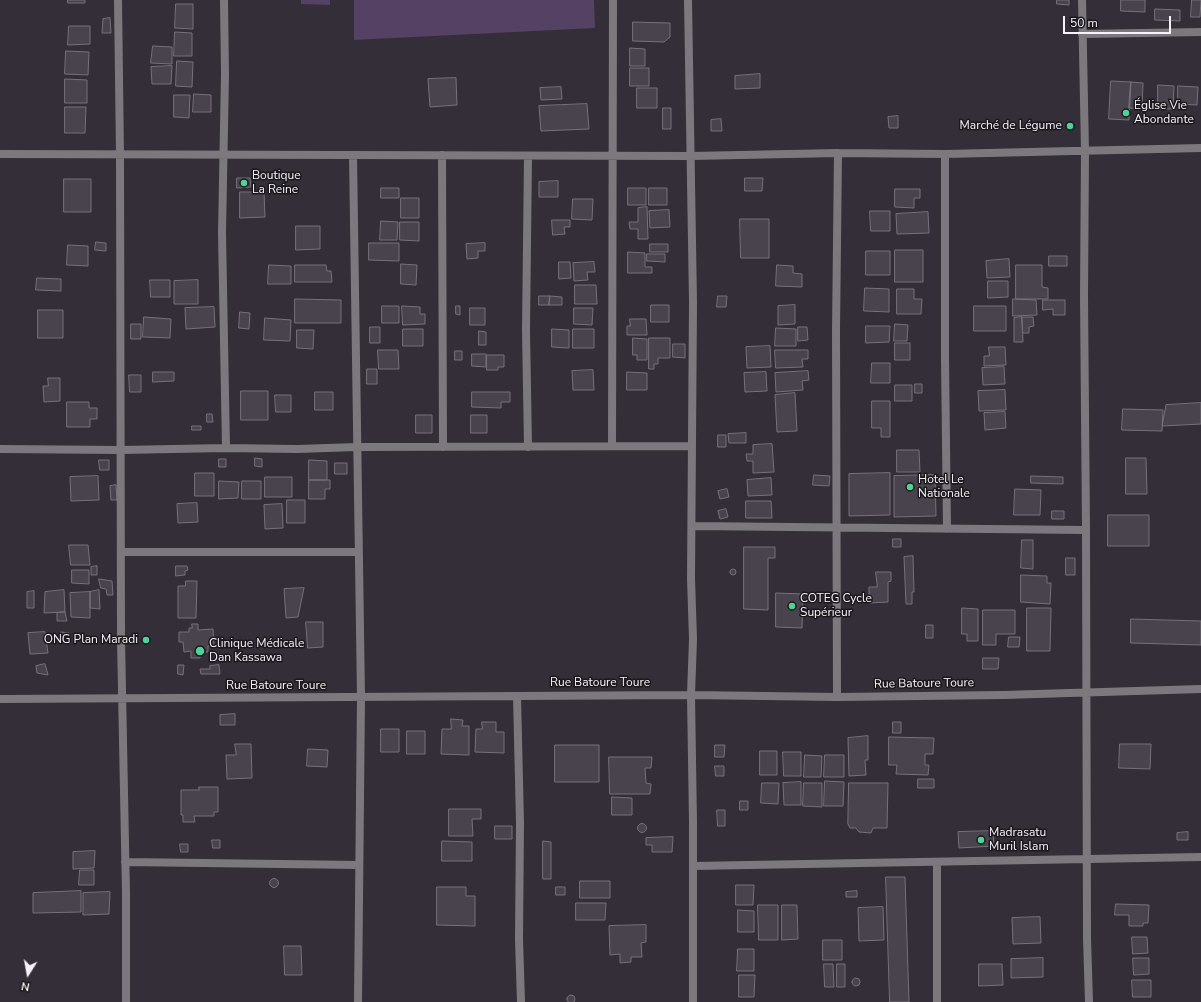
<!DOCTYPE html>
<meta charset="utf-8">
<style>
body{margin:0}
#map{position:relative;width:1201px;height:1002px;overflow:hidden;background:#332e37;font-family:"Nunito Sans",sans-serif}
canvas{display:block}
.north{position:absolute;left:8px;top:954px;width:40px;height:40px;-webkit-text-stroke:3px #1a181c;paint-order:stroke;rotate:191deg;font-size:11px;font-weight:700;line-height:16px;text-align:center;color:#f7f3f9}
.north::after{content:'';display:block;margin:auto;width:14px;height:18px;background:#f7f3f9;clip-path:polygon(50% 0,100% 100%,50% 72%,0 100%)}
.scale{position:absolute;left:1063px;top:16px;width:108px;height:18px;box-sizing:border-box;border:2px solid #f7f3f9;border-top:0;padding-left:5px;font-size:12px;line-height:14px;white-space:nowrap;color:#f7f3f9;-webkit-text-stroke:3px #1a181c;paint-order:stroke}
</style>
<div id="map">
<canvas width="1201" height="1002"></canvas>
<div class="north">N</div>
<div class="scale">50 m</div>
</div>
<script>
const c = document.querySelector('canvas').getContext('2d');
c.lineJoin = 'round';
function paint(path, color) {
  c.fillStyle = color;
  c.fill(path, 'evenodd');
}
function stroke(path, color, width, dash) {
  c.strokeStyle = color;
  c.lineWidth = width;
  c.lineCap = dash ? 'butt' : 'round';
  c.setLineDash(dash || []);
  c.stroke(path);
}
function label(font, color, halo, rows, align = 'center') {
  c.font = font + ' "Nunito Sans",sans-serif';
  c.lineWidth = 3;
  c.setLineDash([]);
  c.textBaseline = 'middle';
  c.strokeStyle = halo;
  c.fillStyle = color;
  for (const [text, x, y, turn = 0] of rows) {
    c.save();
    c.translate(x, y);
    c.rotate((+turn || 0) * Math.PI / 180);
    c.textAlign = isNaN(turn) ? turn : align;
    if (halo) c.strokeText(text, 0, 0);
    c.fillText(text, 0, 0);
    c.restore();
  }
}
paint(new Path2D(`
 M301,0H330V5L301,4Z
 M354,0H594L595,28L354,40Z`), '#554163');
const building = new Path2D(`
 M68,0H85V3H68Z
 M1057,0H1069V5L1057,4Z
 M1121,0H1145V12L1121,11Z
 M1192,0H1201L1200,17H1191Z
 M176,4H193V29L175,28Z
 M1155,9L1180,10V21L1155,20Z
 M110,18L111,33H102L103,19Z
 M633,22L670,23V37L664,42L633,41Z
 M69,26H90V44L68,45Z
 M175,32L192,33V56H174Z
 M153,46L172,47V64L151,63Z
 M630,48L645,49V66H630Z
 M66,51L89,52L88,75L65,74Z
 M177,61L193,62L192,87L176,86Z
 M172,66L171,84H152L151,67Z
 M630,68H649V86H630Z
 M760,74V88L735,89V76Z
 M456,78L457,105L430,107L428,79Z
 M65,79L87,80V103H65Z
 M1111,81L1131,82L1129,120L1109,119Z
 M1131,82L1143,83L1142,109L1129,108Z
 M1158,85L1174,86L1173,109H1158Z
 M1178,86L1198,87L1197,105L1178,104Z
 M561,87L562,99L541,100L540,88Z
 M637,88H657V108H637Z
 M194,94L211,95V112H193Z
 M174,95H190L189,118L174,117Z
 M587,104L589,129L541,131L539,106Z
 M65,107H86L85,133H65Z
 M663,108H671V129H663Z
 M898,116V128H889L888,117Z
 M721,119L722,131H711V120Z
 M237,178H250L251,187L237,188Z
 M745,178H763L762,191H745Z
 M64,179H91V212H64Z
 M558,181V197H539V182Z
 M381,188H399V198H381Z
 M628,188H646V205H628Z
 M649,188H667V205H649Z
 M895,189H920V198H914V208L895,207Z
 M240,192H264L265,217L240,218Z
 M401,198H419V218H401Z
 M573,199H593L592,220L572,219Z
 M647,207L648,239H638V229H630L629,222H638V208Z
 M669,210L670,227L650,228L649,211Z
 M870,211H890V231H871Z
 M928,212L929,233L897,234L896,214Z
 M740,219H769V258H741Z
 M552,220H570V227H564L565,234L553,235Z
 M381,221L398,222L397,240H380Z
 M400,222H419V241L400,240Z
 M296,226H320V249L296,250Z
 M96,242L106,243V251L95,250Z
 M369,243H399V261L369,260Z
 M485,243V251H478V258L467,259L466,244Z
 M650,244H668V252H650Z
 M68,245L88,246V266L67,265Z
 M895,250H923V282H895Z
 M866,251H890V275H866Z
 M628,252L645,253V267H652V273H628Z
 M647,254H665V262L647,261Z
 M1049,256H1067V266H1049Z
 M1009,259L1010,277L987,278L986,261Z
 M559,262H570L571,278L559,279Z
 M594,262L595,272H587L588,280L574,281L573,263Z
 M401,264L417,265L416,285L401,284Z
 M269,265L291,266V284H268Z
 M295,265H326L327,271H331L332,282H295Z
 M777,265L793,266V273L802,274V287L776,286Z
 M1016,265H1042V287L1048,288V299H1016Z
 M37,278L61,279V291L36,290Z
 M150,280H170V297H151Z
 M198,280V304H174V281Z
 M988,281H1008V297L988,298Z
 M575,285H596L597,304H575Z
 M865,288L889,289V312L864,311Z
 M897,289H914V299H922L921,314H897Z
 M539,296H550L549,305H539Z
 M550,296L562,297V305H549Z
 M718,296H727L726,307H717Z
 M295,299L341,300V323H295Z
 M1013,299L1036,300L1037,315L1013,316Z
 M1043,300H1065V315H1053V309L1043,310Z
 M651,305H669V322H651Z
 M795,305V324L778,325V306Z
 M382,306H399V323H382Z
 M402,306L420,307V314H425V324L403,325Z
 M456,306H460V315L456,314Z
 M974,306H1006V331H974Z
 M214,307L215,327L186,329L185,308Z
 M470,308H485V325H470Z
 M574,308H593L592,325L574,324Z
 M38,310H63V338H38Z
 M240,312L250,313L249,329L239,328Z
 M144,317L171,319L170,338L143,337Z
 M1022,317L1023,342H1014V318Z
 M1022,317H1033L1034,326L1029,327V333H1023Z
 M265,318L291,320L290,341L264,340Z
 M630,319H646L647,335H627V326H630Z
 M131,324H141V339H131Z
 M895,324L908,325L907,341H894Z
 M866,326H890L889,342L866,343Z
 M370,327H380V343H370Z
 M798,327H807L808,340L798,341Z
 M776,328L796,329V346H775Z
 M403,329H423V346H403Z
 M552,329L569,330V348L552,347Z
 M573,329H594V348H573Z
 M297,330H314L313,349L297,348Z
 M479,331L486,332V345H479Z
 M633,338L647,339V360H637V355H633Z
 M649,338H670V358H658V364H654V369H649Z
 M895,343H910V360H895Z
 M673,344H685V358L673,357Z
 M770,346L771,367L747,368L746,347Z
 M989,347H1005L1006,365L984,366V356H989Z
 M378,350H398L399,369H379Z
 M775,350H808V359H802L803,367L776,368Z
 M455,351H462V360H455Z
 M472,354H486V367L472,366Z
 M487,355H504V367H498V370H487Z
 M872,363H890V383H871Z
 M1004,367L1005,384L983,385L982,368Z
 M367,369H377V384H367Z
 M593,370L594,390H573L572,371Z
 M808,371L809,380L802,381L803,390L776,392L775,373Z
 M153,372H174V381L153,382Z
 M627,372L647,373V390H627Z
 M766,372L767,391L745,392L744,373Z
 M129,375H141V392H130Z
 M48,378H60V401L44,402L43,386H48Z
 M915,384H922V393H915Z
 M895,385H912V401H895Z
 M1005,390L1006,410L979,411L978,391Z
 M241,391H268V420H241Z
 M315,392H333V410H315Z
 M472,392H510V402H501V408L472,407Z
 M795,393L797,431L777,432L775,395Z
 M275,395H291V412H276Z
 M872,401H890V437H881V428H872Z
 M67,402H89V408H97V419H90V427H67Z
 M1201,403V424L1162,426L1166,405Z
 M1123,409L1163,410L1162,431L1122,430Z
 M1005,412L1006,428L985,430L984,413Z
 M207,414H212L213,422H207Z
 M416,415H432V433H416Z
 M471,415H487V433H471Z
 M192,426H201V430H192Z
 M746,433V443H729L728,434Z
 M718,435H726V447H718Z
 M772,444L774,472L753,473V461H747L746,454H753V445Z
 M897,450H919L920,472H897Z
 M255,458L262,459V467L255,466Z
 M1126,458H1146L1147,494H1126Z
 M219,459H226V467H219Z
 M99,460H109V470H100Z
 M309,460L327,461V480H309Z
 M335,463H347V474H335Z
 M195,473H214V496H195Z
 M890,473V515L849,516V474Z
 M814,475L830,476L829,486L813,485Z
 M935,475L936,516L894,517V476Z
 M98,476L99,500L71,501L70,477Z
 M1031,476L1063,477V484L1031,483Z
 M265,477H292V497H265Z
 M771,478L772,495L748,496L747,480Z
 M309,480H330V489H325V499H309Z
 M219,481L239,482L238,498L219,499Z
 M242,481H261V499H242Z
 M116,485L117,500H111L110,486Z
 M727,489L729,497L720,499L718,491Z
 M1015,489L1041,490L1040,515H1014Z
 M287,500H305V523H287Z
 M746,501H771L772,518H746Z
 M197,503L198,522L178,523L177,504Z
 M282,504L283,528L265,529L264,505Z
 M726,509L728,517L720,519L718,511Z
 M1052,511H1064V519H1052Z
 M1108,515H1149V546H1108Z
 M893,539H901V547H893Z
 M1022,540H1033V569L1021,568Z
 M69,545H88L90,565H71Z
 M744,547H775V558H768V610L744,609Z
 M913,556L914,592H912V604H906L904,557Z
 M1066,558H1075V575H1066Z
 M97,566V575H91V567Z
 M176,566H187L188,570L185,571V575L176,576Z
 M730 572a3 3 0 1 1 6 0a3 3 0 1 1-6 0Z
 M72,570H89V584L72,583Z
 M876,572H891V581L888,582V602L869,603V587H877Z
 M1021,575L1047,576V583H1051L1050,604L1021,602Z
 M99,579L112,581L113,595H107L106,589L101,588Z
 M186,581H197L196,618H178V586H185Z
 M304,588L298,617L286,618L284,589Z
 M64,590L65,612L44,613L45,592Z
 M99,590L100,609L90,608V592Z
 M34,591V608H27V592Z
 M90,592V618L71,617L70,593Z
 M776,593L803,594L802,628L776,627Z
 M962,608L978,609V641H967V634H962Z
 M1027,608H1051L1050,651H1027Z
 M983,610H1015V634H996V645H983Z
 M65,612L67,621H57V613Z
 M1131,619L1201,621V645L1131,643Z
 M306,622H323V647L308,648Z
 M192,624H198V630L213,629L214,646H208V652H200V658H191V651L184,652L183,642H179V632H189V628H192Z
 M926,625H933V638H926Z
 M45,632L48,653L30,654L28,633Z
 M61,632L69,633V643L61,642Z
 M1009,637H1020L1019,647H1008Z
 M983,658H999L998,669H983Z
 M45,664L48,675L37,673L36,666Z
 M178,665H184L183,675L178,674Z
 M219,665L220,674H201L200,669H210V666Z
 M235,714V725H220V715Z
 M451,719L463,720L462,726H469V755L441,754L442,729H451Z
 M482,722H496V732H504V753L475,752L476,729H482Z
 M893,722H901V733H893Z
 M381,729H399V752H381Z
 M407,731H425V754H407Z
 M868,736V760H865L866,775L849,776L848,738Z
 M889,737L934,738L933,754H925V765H929L928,775L896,774L897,765H889Z
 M235,744H251L252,778L227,779L226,755H236Z
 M1120,744H1151L1150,769L1119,768Z
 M555,745H599V782H555Z
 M715,745H725L724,757H715Z
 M308,749L328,750L327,767L307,766Z
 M760,751H777V775H760Z
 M783,752H801V776H784Z
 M805,755L822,756L821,777H804Z
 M825,755H844V777H824Z
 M609,757H652L651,768H645L646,783L651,784L650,794H610Z
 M715,766H724V776H716Z
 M918,779H934V788H918Z
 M825,781L844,782L843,806H824Z
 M801,782V805H784L783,783Z
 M762,783H779L778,804L761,803Z
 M804,783H822V807L803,806Z
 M849,783H888L887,828H873L871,833L859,832L856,828H850L848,824Z
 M199,787H218V812H214V816H194L195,822H183V815H181V790H199Z
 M612,797L632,798V815H612Z
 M740,801H748V810H740Z
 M449,809H481V819H472L473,836H449Z
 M717,810H725V826H718Z
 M637.5 828a4.5 4.5 0 1 1 9 0a4.5 4.5 0 1 1-9 0Z
 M495,826H512V839H495Z
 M993,831L994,846L959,848L958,832Z
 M1188,832V840H1177V833Z
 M673,837L672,852H652V845H646V838Z
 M212,840H220V848H213Z
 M442,841L472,842V861H442Z
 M543,841L551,842V879H543Z
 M180,844H188V852H181Z
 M95,851L94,868L73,869V852Z
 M80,870H94V885H79Z
 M886,877H905L909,1002H890Z
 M269.5 883a4.5 4.5 0 1 1 9 0a4.5 4.5 0 1 1-9 0Z
 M580,881H610V898H580Z
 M736,885H754L753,905H736Z
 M437,887H466V896H475V926L437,925Z
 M556,887H565V895H556Z
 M81,891V912L33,913V893Z
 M857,891V897H846V892Z
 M110,892L109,914L83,915V893Z
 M576,903H606L605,920H576Z
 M1116,904L1149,905L1148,923H1143V926H1129V915H1115Z
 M758,905H778V940H759Z
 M782,905H797L798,939L782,940Z
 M883,907L884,940L859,941L858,908Z
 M738,910L754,911V932H738Z
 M1040,917L1041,943L1013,944L1012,918Z
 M646,925V942L641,943L642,957H631V962L620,963V954L610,955L609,926Z
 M1132,937H1147L1148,953L1133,954Z
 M823,940H842V960H823Z
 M284,946H301L302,975H285Z
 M738,949H754V971H737Z
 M1043,958V977L1011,978V959Z
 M1133,958H1149V974L1134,975Z
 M824,964H833L834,987H825Z
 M837,964H845V987H837Z
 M979,964H1002L1003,985L979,986Z
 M739,975H755L754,997H739Z
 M852 982a4 4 0 1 1 8 0a4 4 0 1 1-8 0Z
 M1132,980H1151V997H1133Z
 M567 999a4 4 0 1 1 8 0a4 4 0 1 1-8 0Z`);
paint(building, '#48434c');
stroke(building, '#76717b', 1);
stroke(new Path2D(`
 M118,0L120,155L121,639L126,894V1002
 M224,0L225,74L222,233L226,448
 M688,0L693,302L691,579L693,639L691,695L693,823V1002
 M1082,0L1085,151L1084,296L1086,530L1087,938L1089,1002
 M1082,34L1201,32
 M0,154L691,156L838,153L945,154L1201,148
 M945,154V358L947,529
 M353,155L361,697L358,1002
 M442,155L443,447
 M612,446L613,0
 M528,447L526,330L528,156
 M0,449L121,450L226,448L297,449L357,447L692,446
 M692,526L1086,530
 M121,552H358
 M517,696L520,823L519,939L521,1002
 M837,697L836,331L838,153
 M0,699L691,695L837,697L1004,695L1201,689
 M125,862L359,865
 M937,862V1002
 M693,866L1201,857`), '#7c797e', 8);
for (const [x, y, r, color] of [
 [1126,113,4,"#50d398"],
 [1070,126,4,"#50d398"],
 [244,183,4,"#50d398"],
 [910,487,4,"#50d398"],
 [792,606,4,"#50d398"],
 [146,640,4,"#50d398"],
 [200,651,5,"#50d398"],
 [981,840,4,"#50d398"]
]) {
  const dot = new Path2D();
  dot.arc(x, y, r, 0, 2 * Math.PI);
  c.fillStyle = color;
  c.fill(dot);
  stroke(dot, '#1a181c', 1.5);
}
label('12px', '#f7f3f9', '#1a181c', [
 ["Église Vie",1134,106],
 ["Abondante",1134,120],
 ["Marché de Légume",1062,126,"right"],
 ["Boutique",252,176],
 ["La Reine",252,190],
 ["Hotel Le",918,480],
 ["Nationale",918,494],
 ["COTEG Cycle",800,599],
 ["Supérieur",800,613],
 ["ONG Plan Maradi",138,640,"right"],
 ["Clinique Médicale",209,644],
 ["Dan Kassawa",209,658],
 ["Madrasatu",989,833],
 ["Muril Islam",989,847]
], 'left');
label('12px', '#f7f3f9', '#1a181c', [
 ["Rue Batoure Toure",600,683],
 ["Rue Batoure Toure",924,684,-1],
 ["Rue Batoure Toure",276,686]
]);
</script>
